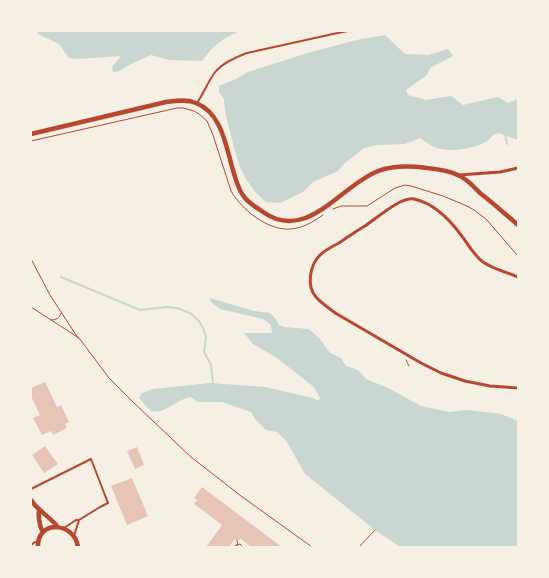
<!DOCTYPE html>
<style>
body{margin:0}
#map{position:relative;width:549px;height:578px;overflow:hidden;background:#f6efe4;font-family:"Nunito Sans",sans-serif}
canvas{display:block}
.frame{position:absolute;inset:0;border:32px solid #f6efe4;pointer-events:none}
</style>
<div id="map">
<canvas width="549" height="578"></canvas>
<div class="frame"></div>
</div>
<script>
const c = document.querySelector('canvas').getContext('2d');
c.lineJoin = 'round';
function paint(path, color) {
  c.fillStyle = color;
  c.fill(path, 'evenodd');
}
function stroke(path, color, width, dash) {
  c.strokeStyle = color;
  c.lineWidth = width;
  c.lineCap = dash ? 'butt' : 'round';
  c.setLineDash(dash || []);
  c.stroke(path);
}
paint(new Path2D(`
 M37,31H241C222,38 214,45 202,61L170,60L151,55L131,64L119,71L113,72L112,67L121,56L77,59L69,58L59,44L38,34Z
 M385,35L405,54L428,55L448,49L453,56L430,68L427,75L406,90L408,95L426,100L451,96L463,105L498,97L508,103L518,99V140L499,133L493,135C485,148 452,153 437,148C431,146 425,142 420,138L405,144L378,145L364,148L344,164L338,171L313,182L303,192L280,203L266,202L256,193L246,179L239,165L231,136L225,111L224,99L219,92V86L236,79L248,72L311,52L361,39Z
 M210,298L254,311L270,313L276,319L279,325L284,327L309,329L320,339L330,353L341,358L346,366L358,370L366,379L388,388L421,406L449,412L467,410L501,414L518,421V547H400L375,530L305,474L287,442L277,432L266,430L255,419L251,412L222,402H197L191,397C178,398 162,417 150,410C146,407 143,401 139,398L142,393L153,389L210,383L265,387L313,398L318,401L320,398L314,387L277,358L253,344L244,333H272L271,325L263,319L220,309L211,302Z`), '#c9d6d2');
stroke(new Path2D(`
 M505,134L507,144
 M61,277L140,310L167,307L177,308L190,313L199,321L203,328L206,337L204,352L211,365L213,383`), '#c9d6d2', 2);
paint(new Path2D(`
 M45,382L57,407L61,405L69,422L65,424L67,428L53,435L51,431L42,435L33,418L40,415L31,396V388Z
 M45,446L58,464L44,473L32,455Z
 M137,447L144,465L135,469L127,451Z
 M132,478L148,516L127,525L111,486Z
 M202,487L282,547H251L241,539L234,540L229,547H206L222,525L194,504L197,500L194,498Z`), '#e6c5b7');
stroke(new Path2D(`
 M31,141L177,108H183L194,111L199,114L207,121L213,135L231,191C242,210 268,231 291,229C303,228 313,222 323,215
 M333,209L341,206H367L395,188L405,185L411,186L443,196L467,206L474,210L486,219L518,256
 M31,259L50,295L78,338
 M31,307L79,338L109,378L134,403L191,457L241,496L312,547
 M51,320C56,320 60,318 61,313
 M406,360L409,366
 M237,540L238,547
 M234,547L236,545L240,544L243,547
 M359,547L375,530`), '#b5482f', 1);
stroke(new Path2D(`
 M197,103C204,93 208,81 216,71C224,62 236,57 247,53L333,34L348,31
 M31,489L91,459L108,503L100,507L79,520
 M64,528L76,520H79L74,536
 M31,545L35,542H38`), '#b5482f', 2);
stroke(new Path2D(`
 M459,175L500,172L518,168
 M518,277C506,272 493,269 483,262C474,255 468,244 461,235C450,220 433,203 414,199C400,197 377,218 365,226C356,231 348,237 339,243C333,246 325,250 320,255C310,265 306,286 316,297C322,304 330,309 337,314L421,363L441,373L465,381L490,386L518,388`), '#b5482f', 3);
stroke(new Path2D(`
 M31,134L166,102C176,101 187,99 196,103C222,113 226,147 233,170C236,180 238,190 245,198C249,203 257,208 263,212C307,243 340,186 378,171C394,165 411,166 427,168C437,169 451,171 460,176C468,180 474,187 480,193C493,203 505,214 518,225`), '#b5482f', 4.5);
stroke(new Path2D(`
 M31,500C38,511 49,516 57,526
 M39,511C38,516 40,528 43,532
 M38,547C37,520 74,521 78,547`), '#b5482f', 4.5);
</script>
